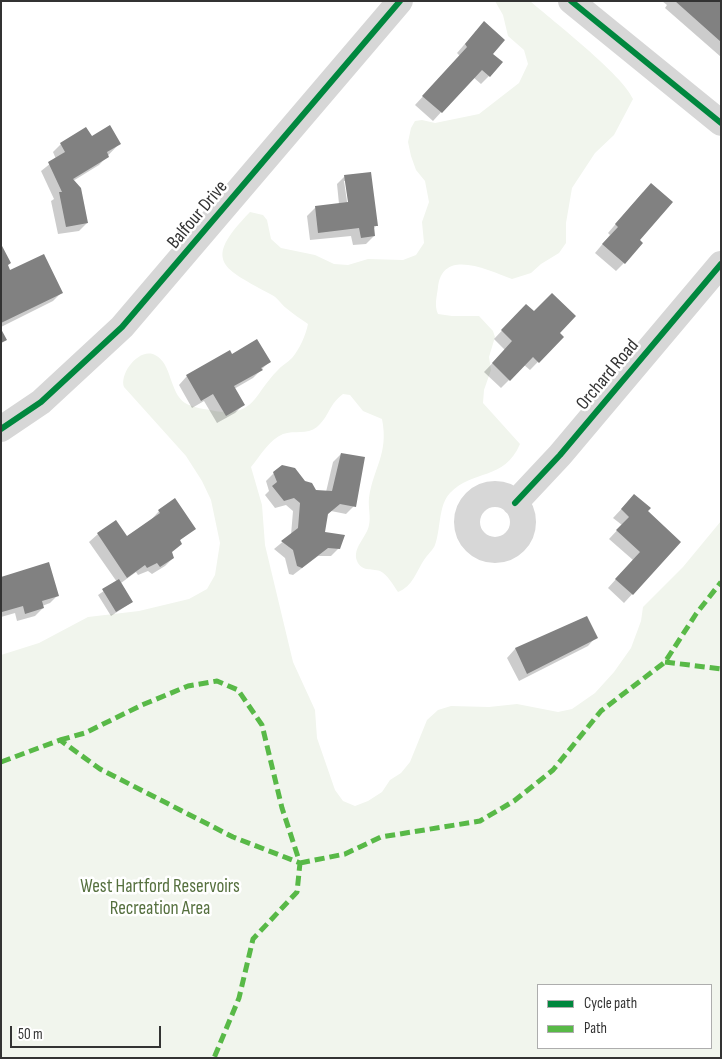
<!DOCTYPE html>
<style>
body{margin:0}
#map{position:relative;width:722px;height:1059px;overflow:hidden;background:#fff;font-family:"Sofia Sans Condensed",sans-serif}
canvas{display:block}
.frame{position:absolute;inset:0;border:2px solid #333;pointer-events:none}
.legend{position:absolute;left:537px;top:984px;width:175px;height:65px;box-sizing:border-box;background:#fff;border:1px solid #adadad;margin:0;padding:6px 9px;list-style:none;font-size:15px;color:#333}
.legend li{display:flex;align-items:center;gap:10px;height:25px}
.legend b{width:25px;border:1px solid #adadad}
.scale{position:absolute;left:10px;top:1026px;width:151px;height:22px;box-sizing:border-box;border:2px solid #333;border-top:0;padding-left:6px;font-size:15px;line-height:18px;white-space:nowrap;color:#333;-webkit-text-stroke:4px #fff;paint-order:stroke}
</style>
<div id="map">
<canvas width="722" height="1059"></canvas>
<div class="frame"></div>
<ul class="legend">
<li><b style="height:6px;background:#00873e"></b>Cycle path</li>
<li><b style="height:6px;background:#58b947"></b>Path</li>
</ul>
<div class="scale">50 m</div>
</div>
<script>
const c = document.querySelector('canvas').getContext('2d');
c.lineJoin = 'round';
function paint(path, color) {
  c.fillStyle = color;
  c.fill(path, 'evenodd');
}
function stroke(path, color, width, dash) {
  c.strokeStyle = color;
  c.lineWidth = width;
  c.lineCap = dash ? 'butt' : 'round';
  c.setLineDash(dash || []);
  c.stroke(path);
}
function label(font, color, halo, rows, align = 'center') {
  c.font = font + ' "Sofia Sans Condensed",sans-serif';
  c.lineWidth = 5;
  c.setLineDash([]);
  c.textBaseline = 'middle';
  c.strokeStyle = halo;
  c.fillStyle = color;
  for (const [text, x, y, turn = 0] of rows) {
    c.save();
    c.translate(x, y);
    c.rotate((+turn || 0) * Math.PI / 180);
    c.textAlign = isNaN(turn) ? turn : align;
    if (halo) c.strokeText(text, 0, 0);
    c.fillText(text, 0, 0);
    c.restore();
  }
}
paint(new Path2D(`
 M495,1H530C553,21 623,75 633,99L614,135L595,153L572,188L566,223V243L559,253L541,264L531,273L512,279C489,271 443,247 438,287C437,296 434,305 438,314L452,316H479L493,331L495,337L489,357L491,370L484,390L483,403L520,444C504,481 473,469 450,493C438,506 441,529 435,545C433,550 427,555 424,560C416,572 413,586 398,592C393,585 388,575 380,571C371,568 362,572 357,561C352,548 367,537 369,525C371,517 368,507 369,498C373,468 389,454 382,419L363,411L350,395L343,394C329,404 329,417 317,427C307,435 294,430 283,434C270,439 260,456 251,467L262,505L265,545L293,662L315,710L317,738L335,790L343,801L355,806L368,801L382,792L390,780L401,773L410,762L427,720L438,710L451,706L489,707L517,704L558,712L572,709L595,693L614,672L631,648L641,621L643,607L683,567L721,521V1058H1V655L39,643L88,617L139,611L189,599L207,589L215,575L220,543L211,500L202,481L186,456L124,387C119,374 139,347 155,355C172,363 169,392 185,403C194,408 205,409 215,411C255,417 254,394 277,371C281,366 287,363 292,358C299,350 306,335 308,324C301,319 293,314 286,308C281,304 278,298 272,295C223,268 201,262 250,212L263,215L267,220L271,239L281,248L315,255L334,264L348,265L368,259L403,260L416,255L424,243L422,222L429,202L425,181L416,170L411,156L408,142L411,128L415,121L422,120L435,123L479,114L519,83L528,64L524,50L508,36L503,15ZM538,985H711V1048H538Z`), '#f1f5ed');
paint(new Path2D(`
 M662,1H721V57L665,8L667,5Z
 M476,31L492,54L489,76L481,84L473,77L433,121L415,105L460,56L457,53Z
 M91,137L119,144L99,165L73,181L87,223L79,231L58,234L51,201L54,199L41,171L56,159L53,152L61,144Z
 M345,176L377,225L373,229L374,236L366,244L353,245L351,236L310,240L307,216L315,208L339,204L337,184ZM344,181H346L350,208H348Z
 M643,192L638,240L624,263L616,271L595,253L610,235L608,233Z
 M1,247L10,272L61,293L53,301L1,327Z
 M526,305L562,337L530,370L524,365L501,388L484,372L505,350L494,339Z
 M229,352L231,356L269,362L253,378L234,389L244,404L235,413L217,423L204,401L192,408L179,385L187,376Z
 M341,454L354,506L346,514L331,511L326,515L323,533L339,548L331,556H318L293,575L289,574L285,558L274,549L291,535L293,511L286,505L275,508L265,495L269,491L266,481L274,473L304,482L315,492H326L333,462Z
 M626,504L646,511L680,542L624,603L608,588L633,560L609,539L622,525L613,518Z
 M159,511L194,529L179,541L171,553L173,558L165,566L152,574L148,571L138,575L136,572L121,583L132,602L111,616L98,595L117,582L89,542L98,534L126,537L151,520Z
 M1,578L58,595L50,603L42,606L43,608L35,616L17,621L15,613L1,617Z
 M586,617L596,637L588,646L519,681L507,658L515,649Z`), '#0003');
paint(new Path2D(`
 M675,1H721V42Z
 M484,21L505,40L493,54L503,62L490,77L482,70L442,113L422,96L467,47L465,44Z
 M110,125L121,144L107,152L109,157L73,179L81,188L88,223L66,227L59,192H62L48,162L65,152L60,143L86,127L92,136Z
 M371,172L378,226H374L375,236L361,238L359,228L318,233L315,206L348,202L344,175Z
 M651,183L673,202L640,240L643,243L625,264L602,244L618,227L615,224Z
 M1,244L11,263L8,265L10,270L44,254L63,293L1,323Z
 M552,293L576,316L560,333L564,337L539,363L533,357L510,381L492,363L512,341L501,330L526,304L534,311Z
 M1,329L7,340L1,343Z
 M257,339L271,362L261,368L263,370L234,386L245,405L226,416L213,394L201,401L186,375L230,350L232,354Z
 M341,453L365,457L356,507L340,504L328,514L325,532L345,535L340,549L328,548L302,568L297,566L293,550L281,541L298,528L300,503L294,498L284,501L272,486L277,482L273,472L282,465L295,468L305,481L312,483L316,490L332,491Z
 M634,494L651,508L648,511L681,542L633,595L615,579L640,552L616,530L629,517L621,509Z
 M175,498L196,529L180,540L182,544L172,552L174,558L160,567L157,563L147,568L145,565L127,578L97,533L116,520L127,536L160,513L158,510Z
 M49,562L59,596L42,601L44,608L25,614L23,606L2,612L1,577Z
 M119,579L133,602L116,612L102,589Z
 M587,616L598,638L527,674L515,648Z`), '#818181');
stroke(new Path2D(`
 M571,1L721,123
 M1,429L41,402L122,327L400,1
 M467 522a28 28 0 1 1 56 0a28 28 0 1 1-56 0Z
 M515,503L560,455L721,264`), '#d7d7d7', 26);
stroke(new Path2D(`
 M665,662L721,669
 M60,740L85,733L142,705L188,686L217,681L238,690L262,725L282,808L300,863L297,892L253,939L239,998L214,1058
 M1,762L60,740L100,769L233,837L300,863
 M300,863L345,854L381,837L480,821L514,801L553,770L601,711L665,662L696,614L721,582`), '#58b947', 5, [10, 5]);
stroke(new Path2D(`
 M571,1L721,123
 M1,429L41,402L122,327L400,1
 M515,503L560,455L721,264`), '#00873e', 6);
label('19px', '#333', '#fff', [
 ["Balfour Drive",198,215,-50],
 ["Orchard Road",608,375,-50]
]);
label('19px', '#56703f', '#fff', [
 ["West Hartford Reservoirs",160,887],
 ["Recreation Area",160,909]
]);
</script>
